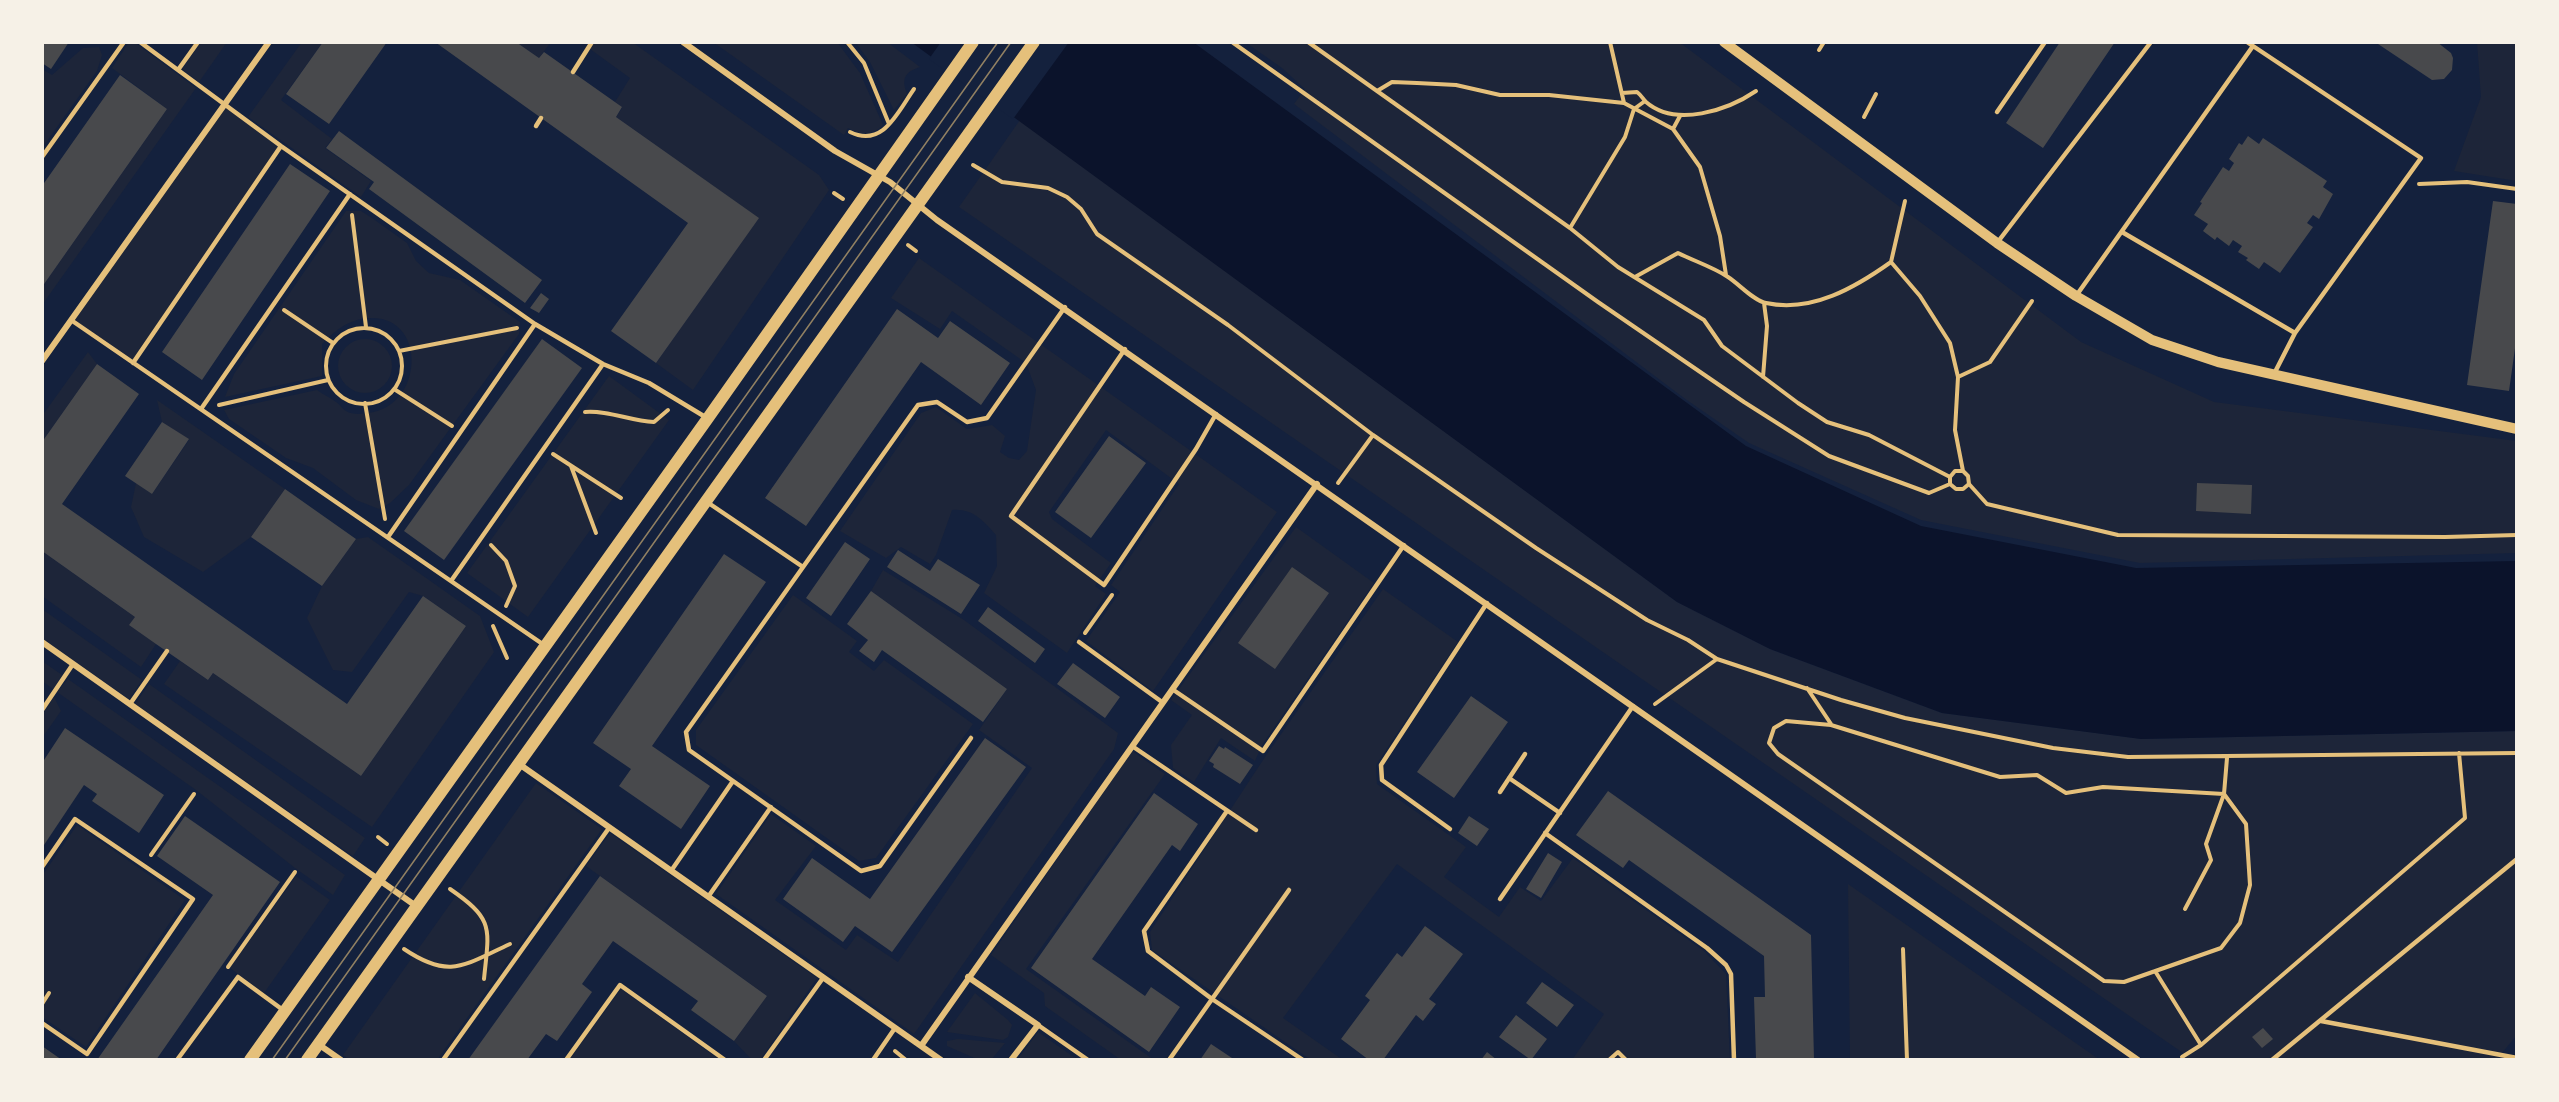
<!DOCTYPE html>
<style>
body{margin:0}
#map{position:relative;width:2559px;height:1102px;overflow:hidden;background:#14213d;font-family:Ubuntu,sans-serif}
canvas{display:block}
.frame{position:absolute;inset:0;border:44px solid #f6f1e7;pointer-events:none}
</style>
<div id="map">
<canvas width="2559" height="1102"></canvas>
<div class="frame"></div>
</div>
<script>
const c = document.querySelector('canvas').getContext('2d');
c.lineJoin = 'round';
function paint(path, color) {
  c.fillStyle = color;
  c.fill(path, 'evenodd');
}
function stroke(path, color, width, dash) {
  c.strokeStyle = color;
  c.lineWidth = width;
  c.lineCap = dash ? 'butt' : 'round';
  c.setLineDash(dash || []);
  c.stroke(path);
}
paint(new Path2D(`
 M129,42H134L196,88L42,305V287L167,109L112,68Z
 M201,42H227L199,82L182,69Z
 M302,42H323L281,100L332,139L325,148L371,181L361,197L248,117Z
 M516,42H551L539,58Z
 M595,42H632L819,175L829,190L693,390L656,363L758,218L616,117L622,108L615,102L630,78L590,49Z
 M713,42H837L860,73L883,125C874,135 860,136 848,128L844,135Z
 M855,42H887L920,67C905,72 901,78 907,94L894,110L870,62Z
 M1245,42H1679L2081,342L2214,402L2517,441V553L2140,563L1921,520L1749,443L1684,398L1294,104L1305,89L1282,68Z
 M2477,42H2517V181L2454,171L2481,97Z
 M99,47L102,55L97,71L42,148V69L52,75L83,48Z
 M224,105L281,146L133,363L71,320Z
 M1020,120L1677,602L1770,649L1942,713L2142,739L2517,731V1035L2496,1060H2189L2183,1053L959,207Z
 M346,211H361L372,218L407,243L416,261L429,273L460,280L520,322L519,334L409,485L390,503L379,509L356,500L313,468L286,458L229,419L224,410L317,390C323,395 330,397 336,402C340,404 342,409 346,411C353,415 361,414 369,413C423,406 427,320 374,318C352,317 336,329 322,344V376L225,397L234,374Z
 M919,258L1277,512L1153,691L1086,641L1120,592L1111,585L1179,484L1106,430L1049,512L1052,519L1111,563L1095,586L1106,594L1067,653L984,593L997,566L996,535C983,520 972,508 952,510L936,555L930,564L901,547L886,558L840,531L921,413L936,407L967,429L992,425L1005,436L1000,452L1009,458L1019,460L1027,451L1036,390L1026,363L952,311L940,329L891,298Z
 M338 366a27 27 0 1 1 54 0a27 27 0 1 1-54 0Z
 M88,352L97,364L42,442V416Z
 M609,376L669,420L528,617L467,573Z
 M157,400L285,489L251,537L203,572L144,537L131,507L136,483L152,494L189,440L162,422Z
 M1296,527L1374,583L1262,745L1255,761L1221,738L1194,782L1173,768L1171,745L1192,715L1171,700Z
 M368,537L480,616L494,652L372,827L164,684L180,661L208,680L213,673L361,776L466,626L423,596L409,592L352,672L333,670L307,618L322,586L356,539Z
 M42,551L135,617L156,644L141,667L42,596Z
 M883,570L964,620L1118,733L1114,749L914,1034L716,894L771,814L816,846L775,900L846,950L857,935L898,962L1032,768L979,730L1007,689L871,591Z
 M1383,589L1458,642L1376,765L1377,784L1466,847L1444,877L1499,917L1520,887L1541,901L1573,858L1704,951L1726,974L1730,1060H1572L1604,1014L1397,864L1283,1018L1343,1060H1311L1152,950L1150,932L1265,757Z
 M793,595L857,641L849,652L874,671L884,660L973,724L876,858L859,861L696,745V730Z
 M42,609L142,680L129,699L42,638Z
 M42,661L62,675L53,689L42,681Z
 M68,679L345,875L333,895L295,868L196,790L57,692Z
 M149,684L365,838L353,856L135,704Z
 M54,697L61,711L42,738V715Z
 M1132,751L1165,774L1026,969L1154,1060H1121L1045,1006L1044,993L991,955Z
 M536,783L602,829L437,1060H350L343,1055Z
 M77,825L185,900L86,1047L42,1017V876Z
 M610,833L817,978L760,1060H752L734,1041L767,996L586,866Z
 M296,876L330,900L264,993L230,968Z
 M1848,884L2100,1060H1850Z
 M621,989L720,1060H569Z
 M975,993L1008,1020L1012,1025L1008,1037L1003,1040L947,1032Z
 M1038,1032L1078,1060H1017Z
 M958,1039L1005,1043L991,1060H979L947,1046V1041Z`), '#1d2539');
paint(new Path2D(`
 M911,42H1193L1746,446L1921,526L2136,568L2517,561V731L2141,739L1942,713L1770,649L1677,602Z`), '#0b132b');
paint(new Path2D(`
 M941,42H1069L1013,119L929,59Z`), '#14213d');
paint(new Path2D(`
 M43,42H69L51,69L42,63Z
 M323,42H387L329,124L286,94Z
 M435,42H516L539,58L544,52L622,107L616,117L759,218L656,363L611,331L688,223Z
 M2060,42H2115L2043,148L2006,123Z
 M2375,42H2437L2451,53L2453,58L2452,70L2444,79L2432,80Z
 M120,75L167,109L42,287V186Z
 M339,131L542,280L525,303L369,189L374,182L326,148Z
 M2248,136L2259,144L2263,138L2327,181L2323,187L2333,194L2319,219L2313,215L2307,223L2313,227L2280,273L2264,262L2259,269L2246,260L2248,258L2238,252L2242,246L2233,240L2229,246L2217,237L2215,240L2203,231L2208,224L2194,215L2202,203L2200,202L2223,167L2229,171L2234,163L2229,159L2239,143L2242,145Z
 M290,164L330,191L202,380L162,352Z
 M2493,201L2517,204V334L2509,391L2467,385Z
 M541,293L549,299L539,313L530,308Z
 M897,309L938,338L950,321L1010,363L981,405L921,362L806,526L765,498Z
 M542,339L582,368L444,560L404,531Z
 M97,364L139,394L62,504L347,704L423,596L466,626L361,776L213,673L208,680L156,644L129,625L135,617L42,551V442Z
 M162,422L189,439L152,494L125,476Z
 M1109,436L1146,463L1091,538L1055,512Z
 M2197,483L2252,485L2251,514L2196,511Z
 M285,489L356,539L322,586L251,537Z
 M845,542L870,559L831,616L806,598Z
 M898,550L930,571L938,559L980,585L961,614L887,567Z
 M724,554L766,582L652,746L710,786L681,829L619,786L631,769L593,743Z
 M1292,567L1329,593L1275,669L1238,643Z
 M871,591L1007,689L983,722L882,650L874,662L859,651L868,640L847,624Z
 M988,607L1045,649L1035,663L978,621Z
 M1073,663L1120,697L1105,718L1057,684Z
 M1471,696L1508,722L1454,798L1417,772Z
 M65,728L164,795L139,833L92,801L97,794L84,785L42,848V763Z
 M985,738L1026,767L892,952L855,926L843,942L783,899L812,858L870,899Z
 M1219,746L1224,749L1225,747L1253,765L1240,784L1213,767L1214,764L1209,761Z
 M1608,791L1811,935L1814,1060L1756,1059L1754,997H1765L1764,956L1629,860L1623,868L1576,835Z
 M1154,793L1198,824L1180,851L1172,845L1092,959L1145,996L1151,987L1180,1007L1149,1052L1031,968Z
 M185,816L280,882L156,1060H97L213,895L157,856Z
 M1469,816L1489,829L1477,846L1458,833Z
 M1548,853L1562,862L1541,898L1526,889Z
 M600,876L767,996L734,1041L691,1010L698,1001L613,941L582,984L592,992L557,1041L546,1034L527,1060H468Z
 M1425,926L1463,954L1429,999L1436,1004L1423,1021L1416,1015L1383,1060H1369L1341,1039L1370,1000L1365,996L1397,953L1402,957Z
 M1542,982L1574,1005L1557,1027L1526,1003Z
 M1516,1015L1547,1039L1531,1060L1499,1037Z
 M2263,1028L2273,1039L2262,1048L2252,1037Z
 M1211,1044L1235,1060H1200Z
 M42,1046L62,1060H42Z
 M1487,1052L1497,1060H1481Z`), '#48494c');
stroke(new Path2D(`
 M847,42L864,63L889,124
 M1232,42L1598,302L1744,402L1829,456L1929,493L1950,484
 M1308,42L1377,91L1392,82L1417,83L1456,85L1500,95H1549L1624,103L1610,42
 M1819,50L1824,42
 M1377,91L1570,228L1618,267L1704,320L1722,346L1798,403L1827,422L1869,435L1950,477
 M1622,93L1637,92C1641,95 1643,99 1646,102C1676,128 1728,110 1756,91
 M1624,103L1673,129L1700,167L1720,236L1726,275
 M1864,117L1876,94
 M1673,129L1680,116
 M850,132C883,148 897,113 914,89
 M973,165L1002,182L1048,188L1067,197L1081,209L1097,234L1228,325L1373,435L1536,548L1647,620L1688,640L1717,659L1841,700L1905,718L2053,748L2128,757L2517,753
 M2419,184L2467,182L2517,189
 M834,193L843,199
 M1905,201L1891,262L1920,296L1950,343L1958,377L1955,430L1963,471
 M352,215L366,327
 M1570,228L1625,137L1634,109L1645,101
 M908,245L916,251
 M1635,277L1678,253C1694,261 1713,267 1728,277C1739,284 1754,301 1766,303C1812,313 1856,287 1891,262
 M284,310L333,343
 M326 366a38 38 0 1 1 76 0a38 38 0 1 1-76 0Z
 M399,351L517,328
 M1763,377L1767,326L1764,303
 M1958,377L1990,362L2032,301
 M394,389L452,426
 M365,403L385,519
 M219,405L328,380
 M585,412C608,410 630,421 654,422L668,410
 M553,454L621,498
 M571,466L596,533
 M1338,483L1373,435
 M1969,484L1963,489H1956L1950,484V477L1955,471H1963L1968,476L1969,484L1987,504L2118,535L2445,537L2517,535
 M491,545L506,561L515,586L506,606
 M493,626L507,658
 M1085,633L1112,595
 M1807,688L1831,724
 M1655,704L1717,659
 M1786,721L1831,725L2000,777L2037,775L2066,793L2103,787L2224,794L2246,824L2250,885L2240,923L2221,948L2124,982L2104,981L1778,754L1769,743L1774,728Z
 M378,837L387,844
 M151,855L194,794
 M450,889C495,920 489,928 484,979
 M2185,909L2211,860L2206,844L2224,794L2227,758
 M404,949C450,980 464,965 510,944
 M1903,949L1907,1060
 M228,967L295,872
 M2155,971L2201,1045
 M42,1004L49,993
 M895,1051L906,1060
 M2182,1057L2201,1045L2465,818L2459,753
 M1609,1060L1618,1052L1626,1060`), '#e5c07b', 4);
stroke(new Path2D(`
 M140,42L281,146L535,324L603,364L649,383L707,418
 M2247,42L2421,158L2295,333L2274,374
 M178,70L198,42
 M573,72L592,42
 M1997,112L2045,42
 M536,126L541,118
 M42,157L124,42
 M2122,232L2295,333
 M1997,243L2151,42
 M2076,296L2253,46
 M71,320L544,645
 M1125,349L1011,516L1104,585L1196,449L1216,414
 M133,363L281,146
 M201,409L350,194
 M707,502L803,567
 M388,537L535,324
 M451,581L603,364
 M1079,642L1162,702
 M1172,689L1263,751L1404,545
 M130,704L167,651
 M42,710L73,664
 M971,738L880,866L861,871L689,750L686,732L918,405L937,402L967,422L987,418L1065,307
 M1132,746L1256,830
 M1509,778L1560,813
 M1500,792L1525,754
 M1227,811L1144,931L1148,951L1212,999L1303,1060
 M1450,829L1382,780L1381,765L1487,603
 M1545,833L1707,948L1726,965L1731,974L1734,1060
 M42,867L75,819L193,899L87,1054L42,1023
 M671,871L733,781
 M708,897L771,807
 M1500,899L1633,706
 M2321,1021L2517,1058
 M1038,1025L1088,1060
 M177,1060L238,977L283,1010
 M443,1060L609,828
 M566,1060L620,985L725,1060
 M764,1060L823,978
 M873,1060L895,1028
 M1169,1060L1289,890
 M2272,1060L2517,859`), '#e5c07b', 4.5);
stroke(new Path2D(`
 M683,42L835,151L890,182L937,220L2138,1060
 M42,361L269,42
 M42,642L416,906
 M519,764L941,1060
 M968,977L1038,1025L1011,1060
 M318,1044L341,1060
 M921,1046L1317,484`), '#e5c07b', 6);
stroke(new Path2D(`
 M1724,42L1997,243L2076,296L2152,340L2218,362L2517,429`), '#e5c07b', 10);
stroke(new Path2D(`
 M250,1060L708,418L973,42
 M307,1060L1034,42`), '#e5c07b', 12);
stroke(new Path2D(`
 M272,1060L998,42
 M285,1060L1011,42`), '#918062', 1.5);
</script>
